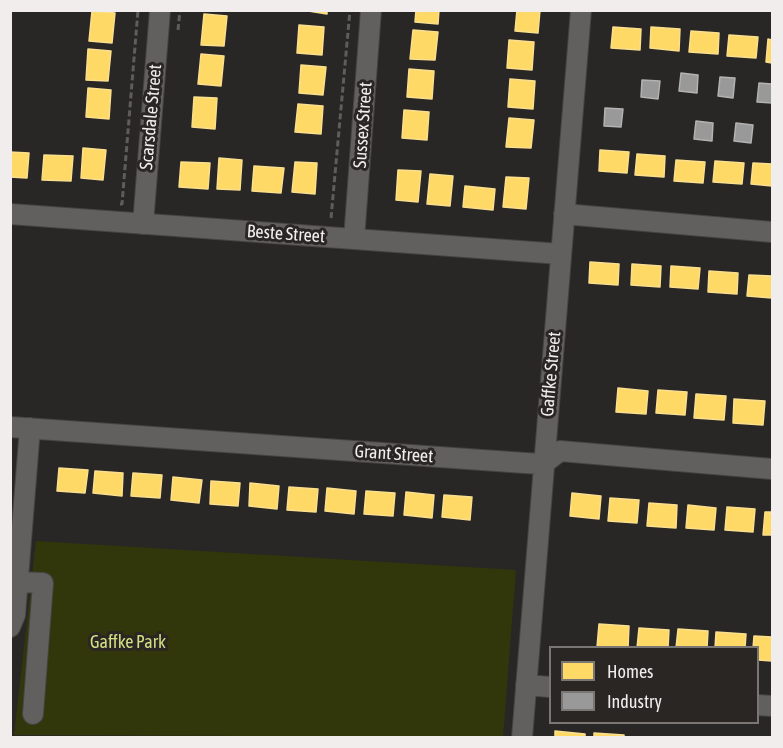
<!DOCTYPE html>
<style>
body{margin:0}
#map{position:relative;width:783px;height:748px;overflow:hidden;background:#292725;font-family:"Asap Condensed",sans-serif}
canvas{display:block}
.frame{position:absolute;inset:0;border:12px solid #f0edec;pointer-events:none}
.legend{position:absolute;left:549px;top:646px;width:210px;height:78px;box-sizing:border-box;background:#2a2624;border:2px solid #797674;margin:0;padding:8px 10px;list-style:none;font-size:18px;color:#f0edec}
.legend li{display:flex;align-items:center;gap:12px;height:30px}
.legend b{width:30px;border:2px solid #797674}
</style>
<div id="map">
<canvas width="783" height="748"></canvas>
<div class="frame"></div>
<ul class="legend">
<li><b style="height:16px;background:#ffd966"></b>Homes</li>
<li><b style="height:16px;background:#999"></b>Industry</li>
</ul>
</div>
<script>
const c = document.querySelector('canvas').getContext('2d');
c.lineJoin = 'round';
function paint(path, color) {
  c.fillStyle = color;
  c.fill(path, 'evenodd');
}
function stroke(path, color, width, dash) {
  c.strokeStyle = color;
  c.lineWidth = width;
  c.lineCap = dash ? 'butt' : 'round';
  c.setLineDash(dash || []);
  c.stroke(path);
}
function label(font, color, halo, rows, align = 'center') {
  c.font = font + ' "Asap Condensed",sans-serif';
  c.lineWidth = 6;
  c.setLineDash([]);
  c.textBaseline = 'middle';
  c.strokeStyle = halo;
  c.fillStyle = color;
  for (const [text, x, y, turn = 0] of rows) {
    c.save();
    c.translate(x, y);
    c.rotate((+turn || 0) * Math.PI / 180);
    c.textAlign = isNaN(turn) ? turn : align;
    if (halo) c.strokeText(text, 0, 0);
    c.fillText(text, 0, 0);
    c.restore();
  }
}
paint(new Path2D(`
 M36,541L516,570L503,737L14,735Z`), '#32360b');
const homes = new Path2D(`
 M302,10H327V14Z
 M416,10H439L438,24L415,22Z
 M517,10H540L538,33L515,31Z
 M92,11L115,13L112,43L89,41Z
 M204,14L227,16L224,46L201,45Z
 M299,25L324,27L322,55L297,53Z
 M613,27L641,29L640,50L611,48Z
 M651,27L680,29L679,51L650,48Z
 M413,30L438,32L435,60L410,59Z
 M691,31L719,33L718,54L689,52Z
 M729,35L758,37L756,58L727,56Z
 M768,39L772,40V63L766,62Z
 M509,40L534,42L532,70L507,68Z
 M88,49L111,51L108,81L86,80Z
 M201,54L224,56L221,86L198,84Z
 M301,65L326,67L323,95L299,93Z
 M409,69L434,71L432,99L407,97Z
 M510,79L535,81L533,109L508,107Z
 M88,88L111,90L109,119L86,117Z
 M194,97L217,98L215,129L192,127Z
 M298,104L323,106L321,134L295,132Z
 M404,110L429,112L427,140L402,138Z
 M509,118L534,120L531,148L506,147Z
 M83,148L106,150L103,180L81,178Z
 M600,150L629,152L627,173L599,171Z
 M10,152L29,153L27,178L10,177Z
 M637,154L665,156L664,177L635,175Z
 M44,155L73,156L71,181L42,180Z
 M219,158L242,160L240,190L217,189Z
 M676,160L705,162L703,183L674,181Z
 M715,161L744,163L742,184L713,182Z
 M181,162L210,163L208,189L179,187Z
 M295,162L317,163L315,194L292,192Z
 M753,163L772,164V186L751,184Z
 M254,166L284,168L281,193L252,191Z
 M398,170L421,171L418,202L396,200Z
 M430,174L453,176L450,206L427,204Z
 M506,177L529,178L526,209L503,207Z
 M465,186L495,189L493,210L463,207Z
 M590,262L619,264L618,285L589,283Z
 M632,264L661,266L660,287L631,285Z
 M671,266L700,268L698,289L670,287Z
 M709,271L738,273L737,294L708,292Z
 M749,275L772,276V298L747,296Z
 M618,388L648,391L646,414L616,412Z
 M658,390L687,392L685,415L656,413Z
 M696,394L726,396L724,420L694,418Z
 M734,399L765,401L763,425L733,423Z
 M59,468L88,470L85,493L57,491Z
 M95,471L123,473L122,496L93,493Z
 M133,473L162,475L160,498L131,496Z
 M173,477L202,480L199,503L171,500Z
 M211,481L240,483L238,506L210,504Z
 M250,483L279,486L277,509L249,506Z
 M289,487L318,489L316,512L287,510Z
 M327,488L356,491L354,514L325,511Z
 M366,491L395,493L393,516L364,514Z
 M406,492L434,495L432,518L404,515Z
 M572,493L601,496L599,519L570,516Z
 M444,495L472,497L470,520L442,517Z
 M610,498L639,500L637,523L608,521Z
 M649,503L677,505L676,528L647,526Z
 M688,505L716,508L714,530L686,528Z
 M727,507L755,509L753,532L725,530Z
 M765,512H772V535H763Z
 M599,624L629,626L628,648L597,647Z
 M639,628L669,630L668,648H637Z
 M678,629L708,631L707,648H676Z
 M716,632L746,634L745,648H715Z
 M754,636L772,637V661L758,660V648H753Z
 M555,731L585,734V738H555Z
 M594,733L624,735V738H594Z`);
paint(homes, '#ffd966');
stroke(homes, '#fadf8e', 1.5);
const industry = new Path2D(`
 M681,73L698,75L697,93L679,91Z
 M720,77L735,78L733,98L718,96Z
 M642,80L660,81L658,99L641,97Z
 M759,83L772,84V103L757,102Z
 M605,108L623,109L621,127L604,126Z
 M696,121L713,123L712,141L694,139Z
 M736,123L753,125L751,143L734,141Z`);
paint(industry, '#999');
stroke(industry, '#b3b2b2', 1.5);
const minor = new Path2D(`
 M10,214L561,254
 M564,214L772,232
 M143,224L160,10
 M354,239L371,10
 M10,427L525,463L543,464L560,451L772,469
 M18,582L43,583L33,714
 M10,627L15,615L30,428
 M526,685L550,687
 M758,705L772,706
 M522,738L581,10`);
stroke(minor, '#464443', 22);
stroke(new Path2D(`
 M178,30L180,10
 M120,204H122L138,10
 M331,218L350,10`), '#5f5d5c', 3, [6, 3]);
stroke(minor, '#62605f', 20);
label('18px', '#f0edec', '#2a2624', [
 ["Scarsdale Street",151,117,-85],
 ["Sussex Street",363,125,-86],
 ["Beste Street",286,234,4],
 ["Gaffke Street",551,374,-85],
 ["Grant Street",394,454,4]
]);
label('18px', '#d2df81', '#2a2624', [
 ["Gaffke Park",128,642]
]);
</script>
